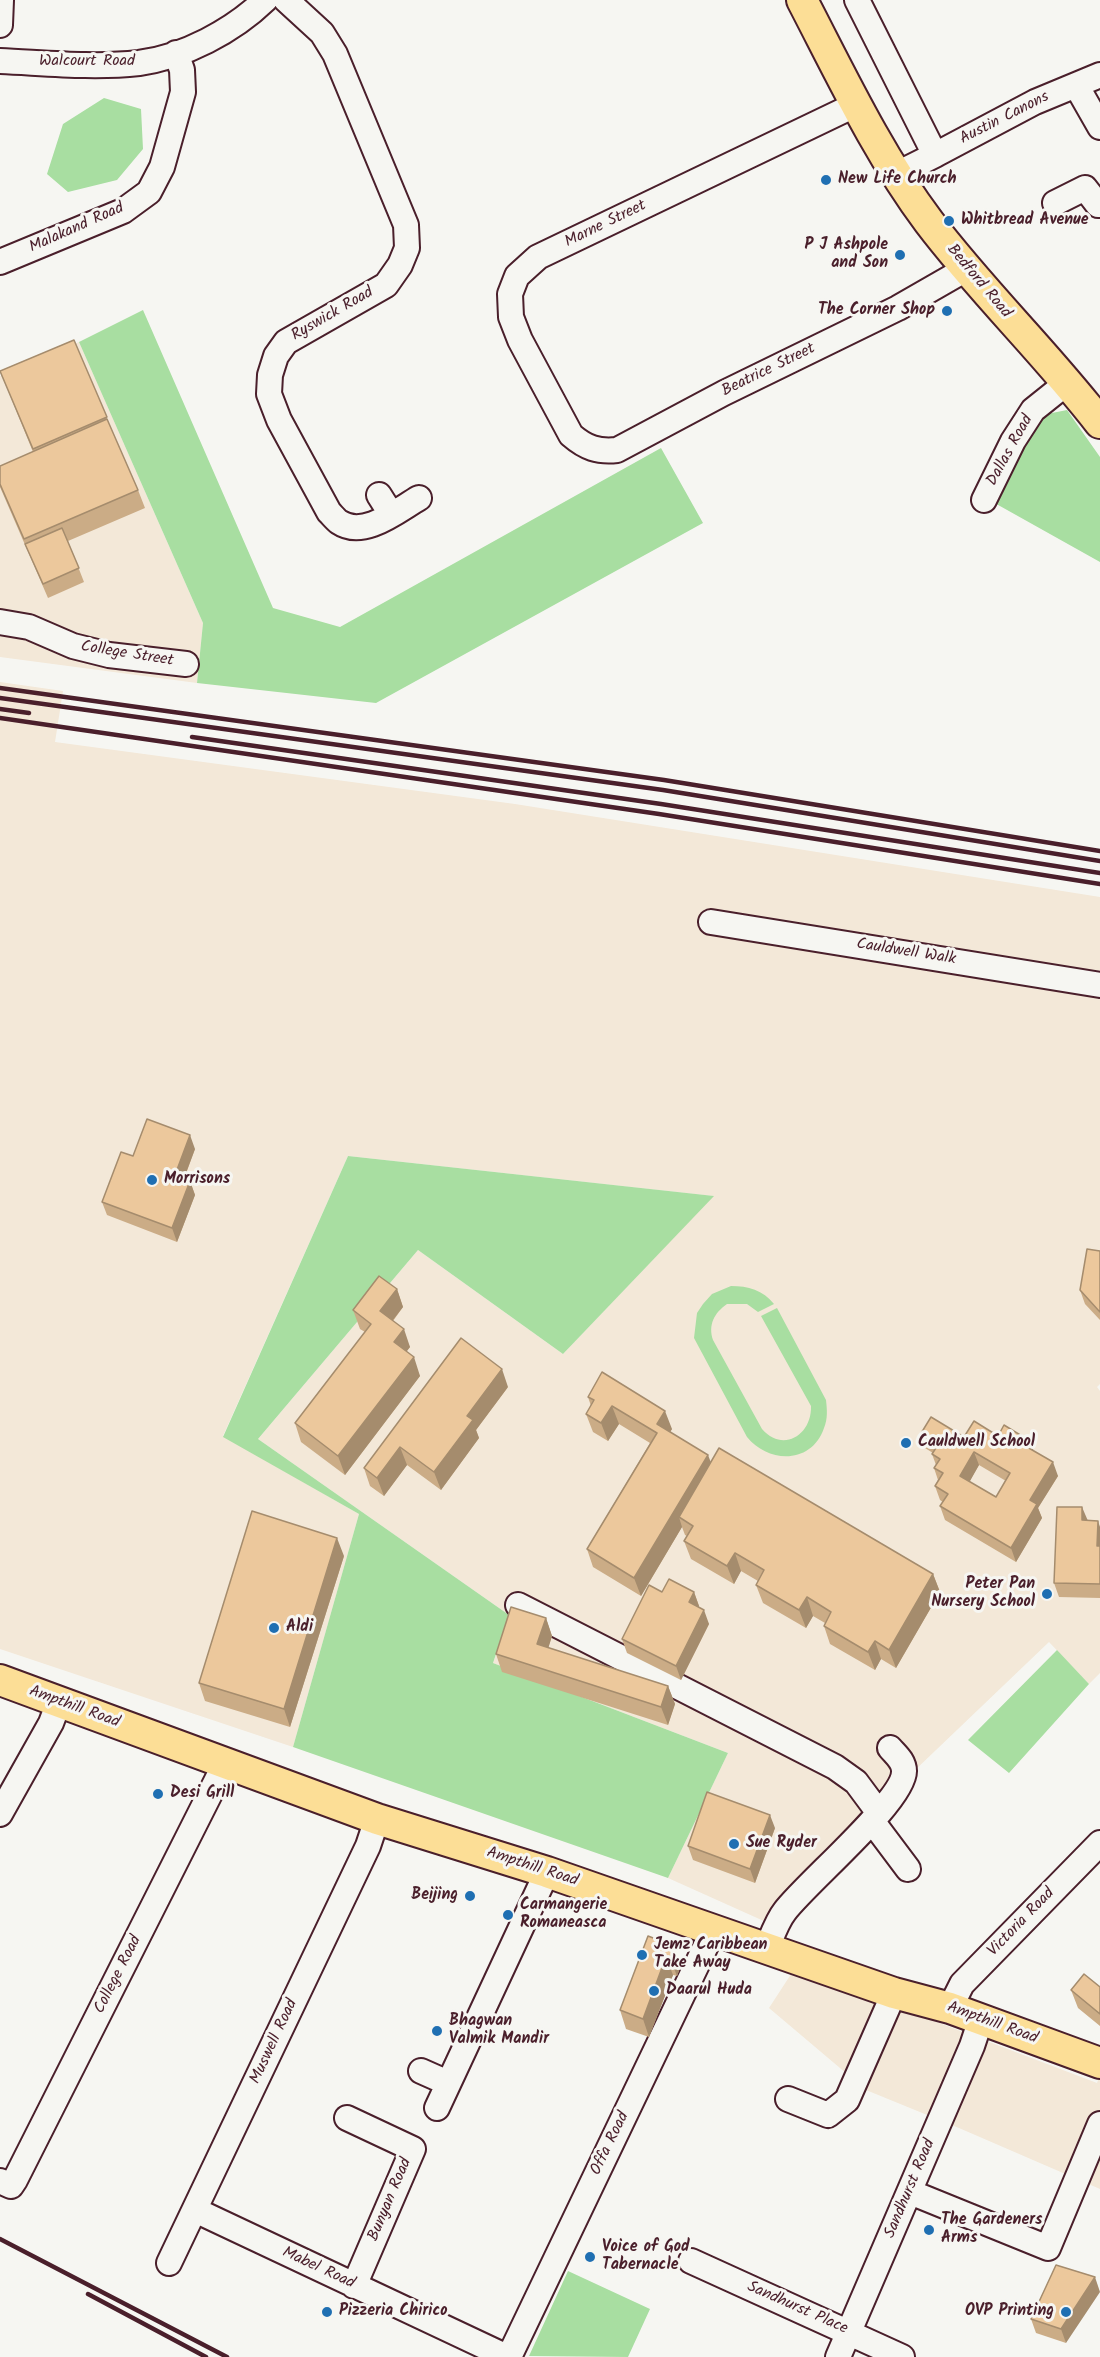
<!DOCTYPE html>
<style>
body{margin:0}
canvas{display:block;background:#f6f6f2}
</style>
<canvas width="1100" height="2357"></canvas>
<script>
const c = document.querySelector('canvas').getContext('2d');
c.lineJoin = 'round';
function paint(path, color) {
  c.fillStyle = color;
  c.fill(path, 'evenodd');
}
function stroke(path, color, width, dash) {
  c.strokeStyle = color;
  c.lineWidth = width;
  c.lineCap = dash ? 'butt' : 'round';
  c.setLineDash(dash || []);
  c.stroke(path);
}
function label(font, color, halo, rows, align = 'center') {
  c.font = font + ' Kalam,sans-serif';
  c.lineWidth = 6;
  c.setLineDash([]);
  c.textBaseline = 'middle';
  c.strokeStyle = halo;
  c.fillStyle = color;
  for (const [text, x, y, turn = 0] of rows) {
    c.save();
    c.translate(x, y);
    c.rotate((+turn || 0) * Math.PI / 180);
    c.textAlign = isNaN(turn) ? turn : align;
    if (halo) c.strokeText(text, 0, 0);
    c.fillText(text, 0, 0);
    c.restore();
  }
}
paint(new Path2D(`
 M79,342L203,623L197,683L0,657V376Z
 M0,682L63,691L55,742L515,804L1100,897V1384L1097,1387L1100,1391V1673L1089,1684L1049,1642L844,1838L766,1922L668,1878L728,1753L493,1663L509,1615L258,1439L418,1250L563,1354L713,1196L348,1156L223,1436L359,1514L293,1747L0,1649Z
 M795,1968L1097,2083L1100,2075V2189L959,2128L866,2090L769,2008Z`), '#f3e8d8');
paint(new Path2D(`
 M104,98L141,109L143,149L117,180L68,192L47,174L63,124Z
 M143,310L273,608L340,627L661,448L703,523L376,703L197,683L203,623L79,342Z
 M1067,410L1100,457V562L991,501L1042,415Z
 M348,1156L714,1196L563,1354L418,1250L258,1439L509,1615L493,1663L728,1753L668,1878L293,1747L359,1514L223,1437Z
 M731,1286C748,1286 763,1290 774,1304L758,1312L747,1304H727C714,1313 708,1325 713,1340L762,1429C783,1453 812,1435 811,1406L761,1316L777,1308L826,1400C827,1409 828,1419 824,1428C812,1464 769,1464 747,1437L694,1338L697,1313L703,1304L712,1294Z
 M1057,1650L1089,1684L1009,1773L968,1740Z
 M568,2271L650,2309L628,2357L529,2356Z`), '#a8dea1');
const minor = new Path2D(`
 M286,0L322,33L335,54L406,225L407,248L400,265L386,285L286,342L276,356L270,375L269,394L279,420L329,512C332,515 336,520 339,522C364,539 398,510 419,498
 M857,0L935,155L897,174
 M0,25L1,0
 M0,61C46,63 93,68 139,63C184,57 233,31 265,0
 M1076,85L1100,127
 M857,104L538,257L517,276L510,294L511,317L520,340L571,435C586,448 598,452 617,450L724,393L898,308L966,269
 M935,155L1035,102L1100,75
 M1055,203L1085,188L1098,205H1100
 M0,262L123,211L149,192L162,167L183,92L182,70L176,53
 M379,495L391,514
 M984,500L1013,441L1033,410L1068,382
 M0,622L29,627L73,646L109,655L186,664
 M711,922L1100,985
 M518,1605L835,1767L856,1782L879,1813
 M0,1814L51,1723L59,1702
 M872,1821L908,1869
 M767,1948C772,1936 777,1921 785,1911C807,1882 905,1800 904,1771C904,1761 896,1755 890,1748
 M950,2008L962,1984L1100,1843
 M421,2071L448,2083
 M788,2099L828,2115L847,2100L894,1993
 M437,2108L547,1872
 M347,2118L413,2149L354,2286
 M0,2181L11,2186L15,2180L225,1764
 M910,2192L1048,2248L1100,2124
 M195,2210L507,2357
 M691,2261L902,2357
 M169,2263L368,1846L377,1819
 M509,2357L713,1931
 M838,2357L972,2046L981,2019`);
const major = new Path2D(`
 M802,0C841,75 878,154 929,222C982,292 1046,353 1100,423
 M0,1680L377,1819L547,1872L894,1993L950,2008L1100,2063`);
stroke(minor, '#4a1f2b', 28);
stroke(major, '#4a1f2b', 34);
stroke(minor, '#f6f6f2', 24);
stroke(major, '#fcde96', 30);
stroke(new Path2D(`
 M0,688L664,780L1100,851
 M0,698L663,790L1100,861
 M0,709L29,713
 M0,718L659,814L1100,884
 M192,737L661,804L1100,873
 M0,2239L227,2357
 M88,2294L206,2357`), '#4a1f2b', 4.5);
paint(new Path2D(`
 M74,340L107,419L138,490L145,508L68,541L84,582L48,598L0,487V466L33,452L0,371Z
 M195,1149L184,1179L190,1181L195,1195L177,1242L107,1215L102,1202L133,1156Z
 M1100,1251V1320L1085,1304L1080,1290Z
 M397,1289L403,1307L393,1321L410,1347L406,1352L420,1376L345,1475L301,1442L295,1423L365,1332L360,1329L353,1310Z
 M508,1387L476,1430L479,1438L441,1490L407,1465L384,1496L370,1486L364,1468Z
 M588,1397L672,1429L670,1432L711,1462L933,1574L940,1592L896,1668L881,1659L875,1670L830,1644L824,1626L825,1623L813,1616L806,1628L763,1603L756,1585L758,1581L741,1571L734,1584L691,1559L684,1541L687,1536L685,1535L682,1527L641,1596L593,1567L587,1549L650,1443L619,1424L608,1441L593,1432L586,1414L591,1406Z
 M920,1435L964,1437L998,1436L1034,1451L1058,1476L1038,1508L1042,1518L1016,1562L945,1520L940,1506L943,1502L940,1500L935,1486L938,1480L934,1468L936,1465L932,1454L933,1453L925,1448ZM979,1465L1006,1481L996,1497L969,1482Z
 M1087,1521L1100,1527V1598L1059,1597L1054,1583Z
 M344,1556L290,1727L205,1701L199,1683Z
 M662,1592H694L699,1606L698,1607L709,1624L681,1680L627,1653L622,1639Z
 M546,1618L552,1636L548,1648L668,1686L675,1704L668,1725L502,1672L496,1654Z
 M775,1828L755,1883L693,1860L688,1846Z
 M670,1948L680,1968L677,1976L673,1975L649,2037L626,2029L620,2010Z
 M1100,1987V2026L1078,2008L1071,1990Z
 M1056,2265L1066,2343L1036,2333L1031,2319Z`), '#cbac86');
paint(new Path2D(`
 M190,1135L195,1149L180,1189L175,1175Z
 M190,1181L195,1195L177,1242L172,1228Z
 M397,1289L403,1307L386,1329L380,1311Z
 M404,1329L410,1347L400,1360L394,1342Z
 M414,1357L420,1376L345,1475L338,1456Z
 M502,1369L508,1387L476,1430L479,1438L441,1490L434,1472L467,1416Z
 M612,1406L619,1424L608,1441L601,1423Z
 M665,1411L672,1429L664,1442L657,1424Z
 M1030,1441L1035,1455L1027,1447Z
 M400,1447L407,1465L384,1496L377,1478Z
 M974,1452L979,1465L965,1490L960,1476Z
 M708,1455L715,1473L679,1517L682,1527L641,1596L634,1578Z
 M1053,1462L1058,1476L1038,1508L1042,1518L1016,1562L1011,1548L1030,1500Z
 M1082,1507L1088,1521L1082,1520Z
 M1098,1521L1100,1527V1555L1097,1546Z
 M337,1538L344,1556L290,1727L284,1709Z
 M735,1553L741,1571L734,1584L727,1566Z
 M933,1574L940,1592L896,1668L889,1650Z
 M694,1592L699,1606L694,1616L689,1602Z
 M807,1597L813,1616L806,1628L799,1610Z
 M704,1610L709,1624L681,1680L676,1666Z
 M546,1618L552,1636L544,1662L537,1644Z
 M875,1641L881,1659L875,1670L868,1652Z
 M668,1686L675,1704L668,1725L661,1707Z
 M770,1815L775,1828L755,1883L750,1869Z
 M669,1944L672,1953L674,1950L680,1968L677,1976L670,1958L668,1947Z
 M666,1957L673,1975L649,2037L643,2019Z
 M1095,2277L1100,2292L1066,2343L1061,2329Z`), '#a58c6d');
const building = new Path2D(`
 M74,340L107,417L33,449L0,371Z
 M107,419L138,490L24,539L0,484V466Z
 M62,528L79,568L43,584L25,544Z
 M147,1119L190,1135L175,1175L190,1181L172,1228L102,1202L121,1152L133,1156Z
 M1087,1249L1100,1251V1312L1080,1290Z
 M379,1276L397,1289L380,1311L404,1329L394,1342L414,1357L338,1456L295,1423L371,1324L353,1310Z
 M461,1338L502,1369L467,1416L473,1420L434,1472L400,1447L377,1478L364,1468Z
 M602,1372L665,1411L657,1424L708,1455L634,1578L587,1549L657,1433L612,1406L601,1423L586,1414L594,1400L588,1397Z
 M931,1417L964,1437L974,1421L998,1436L1004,1425L1030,1441L1027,1447L1053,1462L1030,1500L1037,1504L1011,1548L940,1506L948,1494L935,1486L943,1473L934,1468L940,1459L932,1454L938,1445L920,1435ZM974,1452L1010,1473L996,1497L960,1476Z
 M719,1448L933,1574L889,1650L875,1641L868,1652L824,1626L831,1612L807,1597L799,1610L756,1585L764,1570L735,1553L727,1566L684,1541L693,1526L679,1517Z
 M1057,1507H1082V1520L1098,1521L1097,1546H1100V1584L1054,1583Z
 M252,1511L337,1538L284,1709L199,1683Z
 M669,1579L694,1592L689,1602L704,1610L676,1666L622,1639L649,1585L662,1592Z
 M511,1607L546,1618L537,1644L668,1686L661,1707L496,1654Z
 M707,1792L770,1815L750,1869L688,1846Z
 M648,1936L669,1944L668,1947L674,1950L670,1958L666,1957L643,2019L620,2010Z
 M1084,1974L1100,1987V2014L1071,1990Z
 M1056,2265L1095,2277L1061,2329L1031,2319Z`);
paint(building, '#ecc89c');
stroke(building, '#a58c6d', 1.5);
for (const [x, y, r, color] of [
 [826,180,6,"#1f6fb2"],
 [949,221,6,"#1f6fb2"],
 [900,255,6,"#1f6fb2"],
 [947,311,6,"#1f6fb2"],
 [152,1180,6,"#1f6fb2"],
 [906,1443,6,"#1f6fb2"],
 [1047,1594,6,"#1f6fb2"],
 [274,1628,6,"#1f6fb2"],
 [158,1794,6,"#1f6fb2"],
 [734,1844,6,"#1f6fb2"],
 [470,1896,6,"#1f6fb2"],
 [508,1915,6,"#1f6fb2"],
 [642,1955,6,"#1f6fb2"],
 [654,1991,6,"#1f6fb2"],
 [437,2031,6,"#1f6fb2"],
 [929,2230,6,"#1f6fb2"],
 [590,2257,6,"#1f6fb2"],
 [327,2312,6,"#1f6fb2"],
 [1066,2312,6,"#1f6fb2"]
]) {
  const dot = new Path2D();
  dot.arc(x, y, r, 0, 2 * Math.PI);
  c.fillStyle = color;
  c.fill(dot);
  stroke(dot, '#f6f6f2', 2);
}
label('16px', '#4a1f2b', '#f6f6f2', [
 ["Walcourt Road",87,62],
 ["Austin Canons",1005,119,-27],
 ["Marne Street",606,225,-26],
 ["Malakand Road",77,229,-24],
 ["Bedford Road",978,282,50],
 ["Ryswick Road",333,315,-30],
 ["Beatrice Street",769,371,-26],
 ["Dallas Road",1011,451,-61],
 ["College Street",127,655,9],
 ["Cauldwell Walk",906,953,9],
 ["Ampthill Road",74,1708,20],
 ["Ampthill Road",532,1868,18],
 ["Victoria Road",1022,1923,-46],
 ["College Road",119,1975,-63],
 ["Ampthill Road",992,2024,20],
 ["Muswell Road",275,2042,-65],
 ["Offa Road",611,2144,-64],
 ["Sandhurst Road",911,2189,-67],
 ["Bunyan Road",391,2200,-67],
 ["Mabel Road",318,2269,25],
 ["Sandhurst Place",797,2309,24]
]);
label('bold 16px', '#4a1f2b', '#f6f6f2', [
 ["New Life Church",838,180],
 ["Whitbread Avenue",961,221],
 ["P J Ashpole",888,246,"right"],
 ["and Son",888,264,"right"],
 ["The Corner Shop",935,311,"right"],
 ["Morrisons",164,1180],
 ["Cauldwell School",918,1443],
 ["Peter Pan",1035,1585,"right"],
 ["Nursery School",1035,1603,"right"],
 ["Aldi",286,1628],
 ["Desi Grill",170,1794],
 ["Sue Ryder",746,1844],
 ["Beijing",458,1896,"right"],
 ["Carmangerie",520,1906],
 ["Romaneasca",520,1924],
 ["Jemz Caribbean",654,1946],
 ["Take Away",654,1964],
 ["Daarul Huda",666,1991],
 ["Bhagwan",449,2022],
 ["Valmik Mandir",449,2040],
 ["The Gardeners",941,2221],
 ["Arms",941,2239],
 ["Voice of God",602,2248],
 ["Tabernacle",602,2266],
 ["Pizzeria Chirico",339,2312],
 ["OVP Printing",1054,2312,"right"]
], 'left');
</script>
